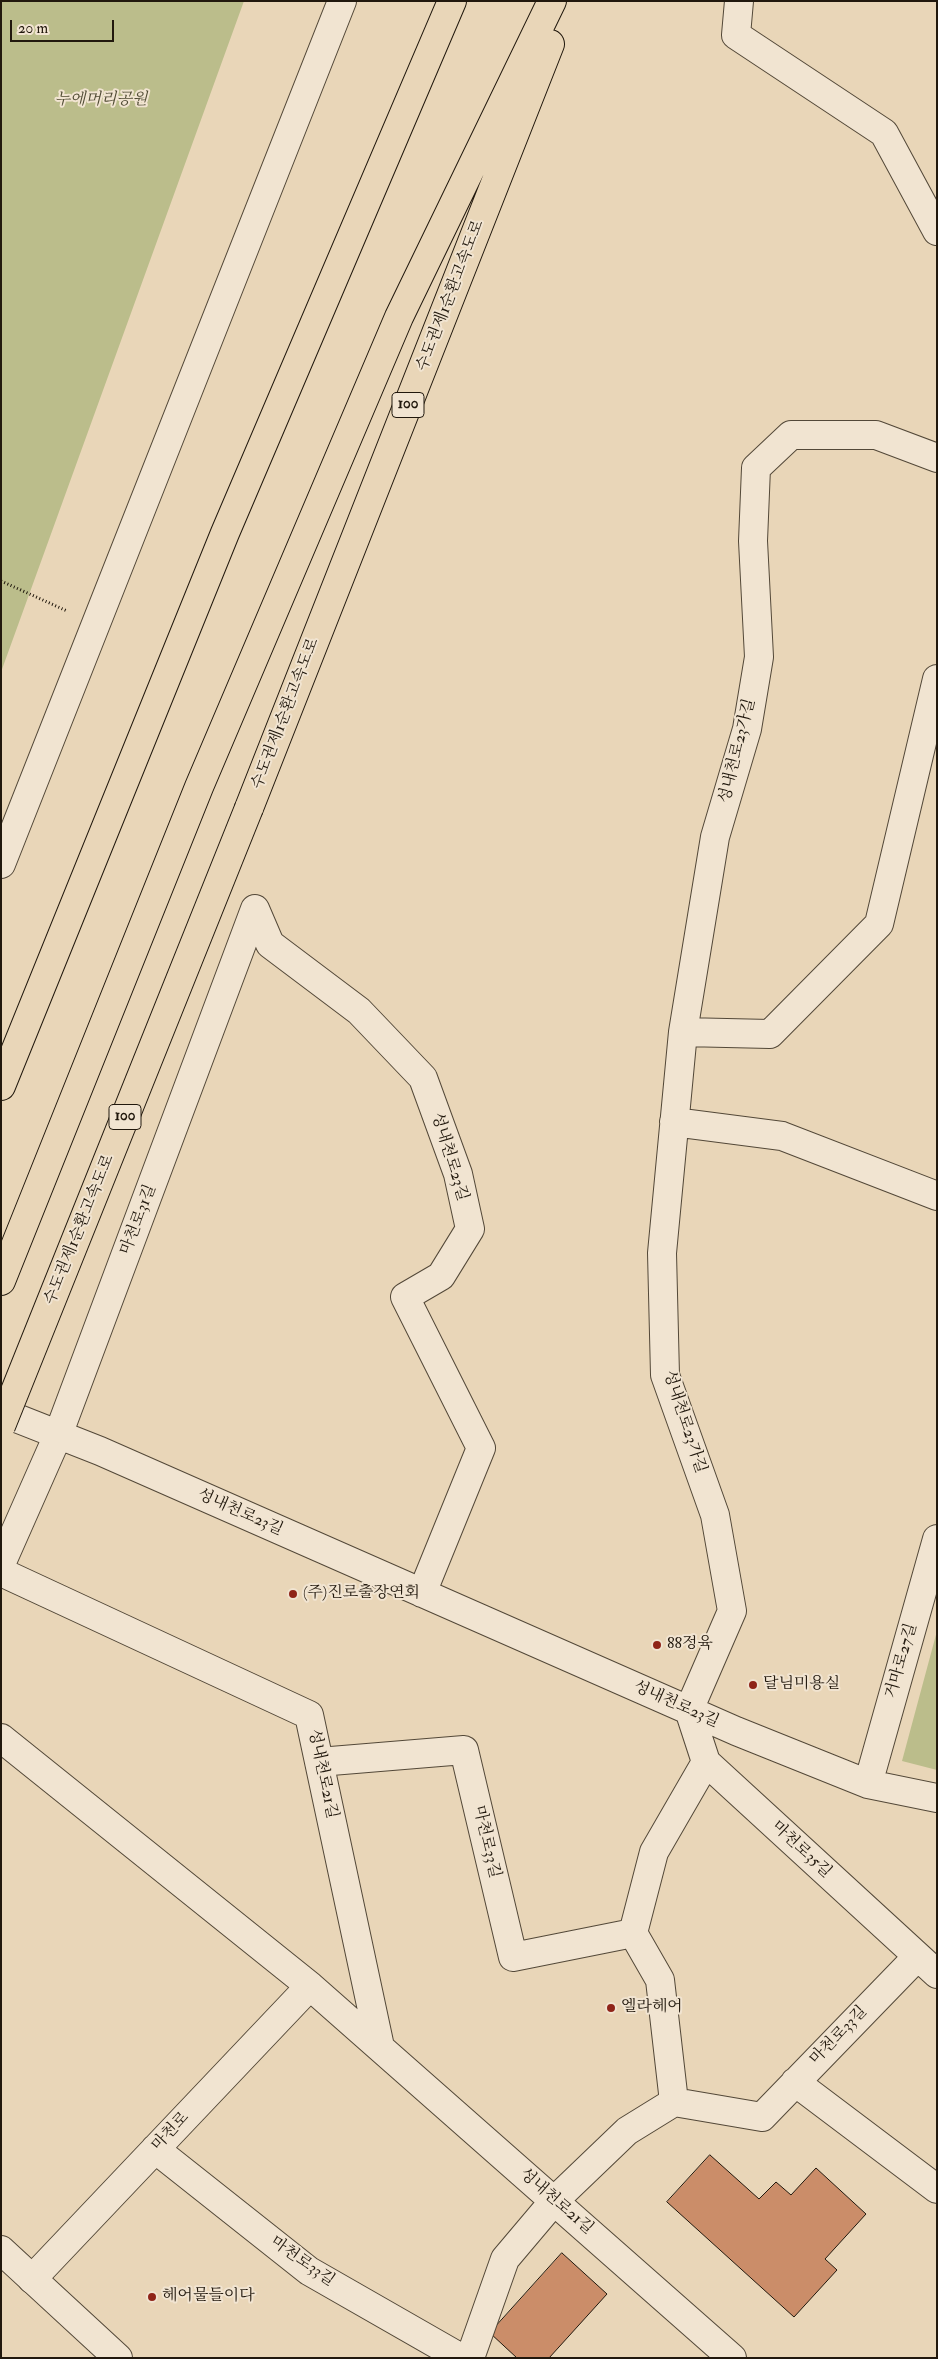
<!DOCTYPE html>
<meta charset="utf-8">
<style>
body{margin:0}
#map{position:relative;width:938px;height:2359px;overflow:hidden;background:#e9d6b8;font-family:"IM FELL Double Pica",serif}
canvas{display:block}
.frame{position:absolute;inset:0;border:2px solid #21180d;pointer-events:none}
.scale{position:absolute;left:10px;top:20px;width:104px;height:22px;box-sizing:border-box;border:2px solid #21180d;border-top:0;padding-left:6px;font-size:15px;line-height:18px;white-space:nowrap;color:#21180d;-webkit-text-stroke:4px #f1e4d1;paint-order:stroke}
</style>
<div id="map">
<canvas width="938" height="2359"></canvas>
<div class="frame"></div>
<div class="scale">20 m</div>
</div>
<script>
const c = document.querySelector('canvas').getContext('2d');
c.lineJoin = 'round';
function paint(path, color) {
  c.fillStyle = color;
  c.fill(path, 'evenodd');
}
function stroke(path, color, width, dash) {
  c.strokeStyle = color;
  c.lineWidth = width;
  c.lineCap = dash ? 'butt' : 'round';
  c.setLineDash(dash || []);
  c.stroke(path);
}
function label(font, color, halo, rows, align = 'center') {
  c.font = font + ' "IM FELL Double Pica","Noto Serif KR",serif';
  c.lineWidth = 4;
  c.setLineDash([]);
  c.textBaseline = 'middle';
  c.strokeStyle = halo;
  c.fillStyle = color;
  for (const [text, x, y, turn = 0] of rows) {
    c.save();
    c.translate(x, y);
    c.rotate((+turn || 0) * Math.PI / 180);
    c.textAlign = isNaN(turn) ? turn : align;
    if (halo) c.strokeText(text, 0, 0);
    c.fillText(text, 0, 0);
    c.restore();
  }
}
paint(new Path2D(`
 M1,1H244L1,672Z
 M937,1631V1770L902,1761Z`), '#bbbd8b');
const building = new Path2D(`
 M710,2155L759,2199L776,2182L791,2195L816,2168L866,2214L825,2259L837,2270L794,2317L667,2202Z
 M562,2253L607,2294L549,2358H517L490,2333Z`);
paint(building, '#cb8d69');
stroke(building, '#21180d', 1);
const minor = new Path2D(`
 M739,1L736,35L884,133L937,231
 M937,458L876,435H791L756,468L753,541L759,657L747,729L715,837L683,1032L770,1034L879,924L937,679
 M1,864L342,1
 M683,1032L662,1253L665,1375L715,1515L732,1611L689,1710L706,1762L937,1974
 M674,1122L782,1136L937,1196
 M1,1412L100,1451L736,1731L868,1784L937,1798
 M1,1564L58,1435L255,909L270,944L359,1011L423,1078L458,1174L470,1229L441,1276L405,1297L481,1448L422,1593
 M1,1572L309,1715L380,2047
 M1,1738L310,1986L732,2358
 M319,1762L464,1750L513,1957L633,1933
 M868,1784L937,1539
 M795,2082L937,2189
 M674,2102L660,1980L633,1933L654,1852L706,1762
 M155,2149L309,2271L461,2358
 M32,2279L310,1986
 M470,2358L505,2259L554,2201L627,2131L674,2102L762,2117L917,1957`);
const tertiary = new Path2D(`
 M1,2250L118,2358`);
const motorway = new Path2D(`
 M249,808L550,44
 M1,1086L225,533L452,1
 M1,1281L199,787L399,317L552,1`);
stroke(minor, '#534838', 30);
stroke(tertiary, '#534838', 30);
stroke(motorway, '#21180d', 30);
stroke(new Path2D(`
 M1,581L67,611`), '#21180d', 3, [1, 2.5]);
stroke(minor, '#f1e4d1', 28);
stroke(tertiary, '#f1e4d1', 28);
stroke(motorway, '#e9d6b8', 28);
const motorwayBridge = new Path2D(`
 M1,1426L249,808`);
stroke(motorwayBridge, '#21180d', 30, []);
stroke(motorwayBridge, '#e9d6b8', 28);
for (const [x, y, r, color] of [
 [293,1594,5,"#8f2418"],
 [657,1645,5,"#8f2418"],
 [753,1685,5,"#8f2418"],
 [611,2008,5,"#8f2418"],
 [152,2297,5,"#8f2418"]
]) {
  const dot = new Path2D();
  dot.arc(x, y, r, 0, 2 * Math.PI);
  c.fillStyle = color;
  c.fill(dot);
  stroke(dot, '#f1e4d1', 2);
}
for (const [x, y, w] of [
 [408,405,32],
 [125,1117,32]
]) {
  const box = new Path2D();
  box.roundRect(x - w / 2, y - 12.5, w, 25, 4);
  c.fillStyle = '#f1e4d1';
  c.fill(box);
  stroke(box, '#21180d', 1);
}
label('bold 15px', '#21180d', null, [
 ["100",408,405],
 ["100",125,1117]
]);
label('italic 16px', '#4f4a33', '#f1e4d1', [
 ["누에머리공원",101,101]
]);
label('16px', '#21180d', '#f1e4d1', [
 ["수도권제1순환고속도로",451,296,-69],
 ["수도권제1순환고속도로",286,714,-69],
 ["성내천로23가길",738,751,-76],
 ["성내천로23길",449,1157,73],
 ["마천로31길",139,1220,-69],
 ["수도권제1순환고속도로",80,1230,-68],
 ["성내천로23가길",684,1422,72],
 ["성내천로23길",240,1513,24],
 ["거마로27길",902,1661,-74],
 ["성내천로23길",676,1705,24],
 ["성내천로21길",322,1774,78],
 ["마천로33길",486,1842,77],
 ["마천로35길",801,1850,43],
 ["마천로33길",839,2036,-46],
 ["마천로",171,2132,-47],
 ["성내천로21길",556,2202,41],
 ["마천로33길",302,2262,35]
]);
label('16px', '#21180d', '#f1e4d1', [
 ["(주)진로출장연회",303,1594],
 ["88정육",667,1645],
 ["달님미용실",763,1685],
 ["엘라헤어",621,2008],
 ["헤어물들이다",162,2297]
], 'left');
</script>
